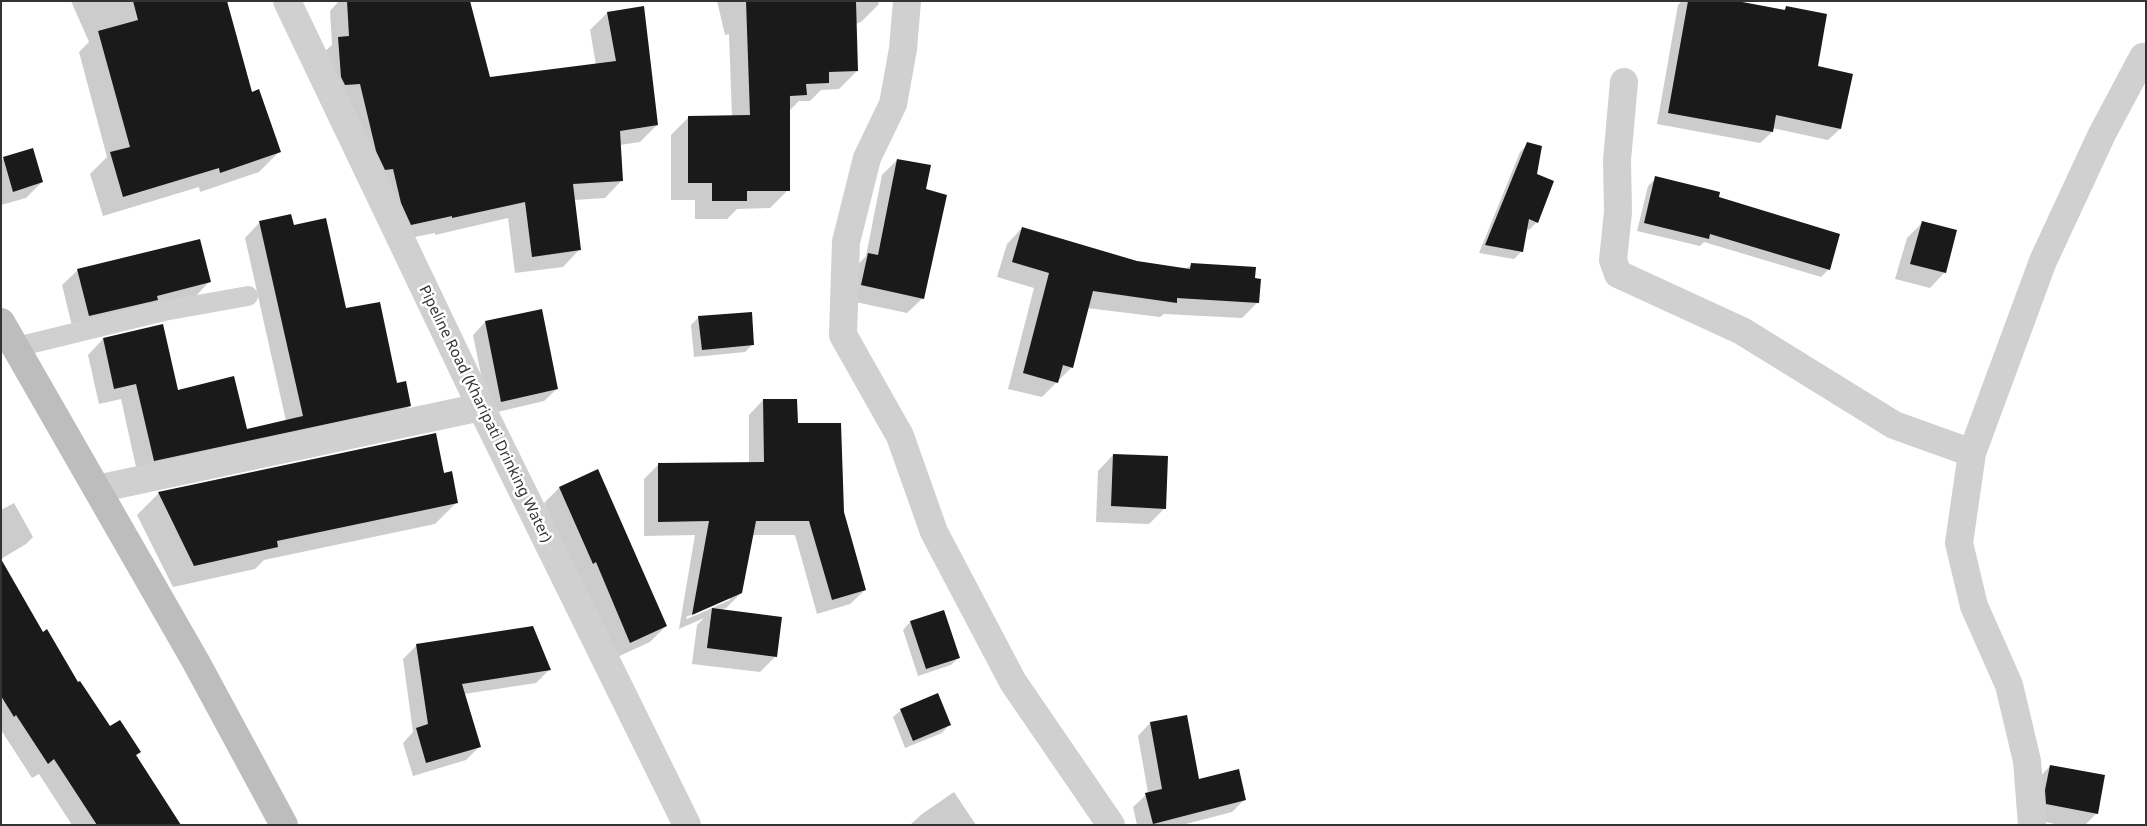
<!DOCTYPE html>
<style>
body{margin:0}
#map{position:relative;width:2147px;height:826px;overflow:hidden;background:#fff;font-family:"Noto Sans",sans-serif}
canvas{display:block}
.frame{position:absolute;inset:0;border:2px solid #333;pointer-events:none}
</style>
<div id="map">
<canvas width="2147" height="826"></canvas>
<div class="frame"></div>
</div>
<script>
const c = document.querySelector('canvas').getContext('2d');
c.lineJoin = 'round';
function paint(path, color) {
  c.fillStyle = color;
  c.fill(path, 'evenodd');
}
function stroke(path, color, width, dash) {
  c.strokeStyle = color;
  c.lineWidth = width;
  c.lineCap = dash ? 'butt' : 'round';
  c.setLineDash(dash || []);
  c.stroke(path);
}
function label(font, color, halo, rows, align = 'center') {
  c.font = font + ' "Noto Sans",sans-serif';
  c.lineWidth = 5;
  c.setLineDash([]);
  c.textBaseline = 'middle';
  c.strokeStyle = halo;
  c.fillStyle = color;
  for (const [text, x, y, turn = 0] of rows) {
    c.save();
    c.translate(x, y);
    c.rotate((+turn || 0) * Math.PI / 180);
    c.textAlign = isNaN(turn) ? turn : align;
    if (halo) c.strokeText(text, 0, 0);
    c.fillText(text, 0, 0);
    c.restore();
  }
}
paint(new Path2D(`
 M71,1H194L251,93L279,152L259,172L200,192L199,187L103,216L90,174L107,157L79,52L89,42Z
 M339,1H469L489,78L596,65L590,30L607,13L643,8L657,125L640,142L620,145L622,180L605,198L574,200L580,249L563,267L515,273L508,218L435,235V233L394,241L321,55L332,45L330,11Z
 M717,1H878L879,4L861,22L855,24L857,71L839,89L821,90L810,101H799L789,111L788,190L770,208L737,209L727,219H695V200H671V135L689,117H732L729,34L725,35Z
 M1682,1H1730L1782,11L1787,7L1816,66L1840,129L1828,140L1772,128V132L1760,143L1657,124L1678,5Z
 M1528,144L1535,174L1537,222L1529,230L1526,229L1522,251L1514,259L1479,253L1520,152Z
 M32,150L42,182L26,198L1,205V160Z
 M897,160L925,190L923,298L907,313L846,300L853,270L866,256L882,175Z
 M1656,178L1718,198L1829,269L1821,277L1704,242L1700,246L1637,231L1648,186Z
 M260,222L345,310L410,406L394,421L138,476L121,399L99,404L88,355L103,339L162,325L177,391L246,431L286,421L245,238Z
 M1922,223L1945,272L1930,288L1895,279L1907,238Z
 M1022,228L1137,262L1186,269L1191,265L1258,302L1242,318L1164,314L1160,317L1087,308L1072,367L1042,397L1008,389L1034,288L997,277L1007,244Z
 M78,270L209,282L194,298L73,330L62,285Z
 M699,317L753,344L745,352L694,357L691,325Z
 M485,322L557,389L544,401L489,414L473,335Z
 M763,400L796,425L843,513L865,590L850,604L817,614L795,535H752L741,593L726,608L720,610L776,656L760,672L692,664L697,625L704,618L679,629L695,535L644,536V479L658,465L749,463V415ZM730,597V600L687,619L686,617Z
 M1113,455L1165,508L1149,524L1096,522L1098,471Z
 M597,471L666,626L650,642L615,658L580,577L577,578L544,503L559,488Z
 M159,493L456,503L435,524L264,560L255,569L173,587L137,515Z
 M14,503L33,537L26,544L1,559V510Z
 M1,572L109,728L135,755L179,825H72L39,774L32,778L1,730Z
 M910,622L959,657L951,665L918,676L903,630Z
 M416,646L550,669L536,683L464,694L479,747L466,760L413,776L403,743L413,732L403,659Z
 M901,710L949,725L942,733L905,748L893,717Z
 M1186,716L1198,781L1245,799L1232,812L1182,825H1137L1133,807L1148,793L1138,736L1150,723Z
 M2050,766L2097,813L2085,825H2060L2031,819L2035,782Z
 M954,792L976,825H910L922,814Z`), '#0003');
paint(new Path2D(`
 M133,1H227L252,92L259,89L281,152L220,173L219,168L123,197L110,152L130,147L98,31L138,20Z
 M347,1H470L490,77L616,61L607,12L644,6L658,125L620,131L623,181L573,184L581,250L532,257L525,202L452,218V216L411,225L401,203L393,169L385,170L376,151L360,84L345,85L341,77L338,37L349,36Z
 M746,1H856L858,71L829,72V83L806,84L807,95L790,96V191H747V201H712V183H688V116L750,115Z
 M1688,1H1737L1785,10L1786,6L1827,14L1818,66L1853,74L1841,129L1776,115L1773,132L1668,113Z
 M1527,142L1542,146L1537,174L1554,181L1538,223L1529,219L1523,252L1485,245Z
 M33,148L43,182L13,192L3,157Z
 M897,159L931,165L926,189L947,195L924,299L861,285L868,253L878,255Z
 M1655,176L1720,192L1719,197L1840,234L1830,270L1710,234L1709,239L1644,223Z
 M291,214L294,225L326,218L346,308L380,302L397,383L406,381L411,406L154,461L136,384L114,389L103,338L163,324L178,390L234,376L247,429L303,416L259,221Z
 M1922,221L1957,230L1946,273L1910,264Z
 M1022,227L1137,261L1190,269L1191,263L1256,267L1255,278L1261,279L1259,303L1177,298V303L1093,291L1073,368L1063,365L1058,383L1023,373L1049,273L1012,262Z
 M200,239L211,282L157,296L158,300L89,316L77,269Z
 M542,309L558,389L501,402L485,321Z
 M752,312L754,345L702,350L698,316Z
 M763,399H797L798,423H841L844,512L866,590L832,600L809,521H756L742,593L692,615L709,521L658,522V463L764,462Z
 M436,433L444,473L452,471L458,503L277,541L278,547L194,566L158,492Z
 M1113,454L1168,456L1166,509L1111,506Z
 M598,469L667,626L630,643L596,562L593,564L559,487Z
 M1,559L43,632L47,629L78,682L80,681L110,726L120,720L141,752L136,755L181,825H97L54,759L48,764L16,715L14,717L1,696Z
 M712,608L782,617L777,657L707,648Z
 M944,610L960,658L926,669L910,621Z
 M533,626L551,670L462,684L481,747L426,763L416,728L428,724L416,644Z
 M938,693L951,725L913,741L900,709Z
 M1187,715L1199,779L1239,769L1246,800L1153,824L1145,793L1162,789L1150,722Z
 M2050,765L2105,775L2098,814L2046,804L2045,790Z`), '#1a1a1a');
stroke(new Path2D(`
 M17,347L164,311L248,296`), '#d0d0d0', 20);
stroke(new Path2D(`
 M287,1L481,407L687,825
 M907,1L903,49L893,104L867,158L846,242L843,335L900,436L934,532L1013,682L1111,825
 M1624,82L1617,160L1618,212L1613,260L1618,274L1742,331L1894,425L1972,453
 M97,489L481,407
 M2032,825L2027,761L2009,685L1974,606L1959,543L1972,453L2043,261L2102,134L2143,57`), '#d0d0d0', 28);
stroke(new Path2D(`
 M1,322L196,662L284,825`), '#bdbdbd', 28);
label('15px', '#333', '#fff', [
 ["Pipeline Road (Kharipati Drinking Water)",485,414,64]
]);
</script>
